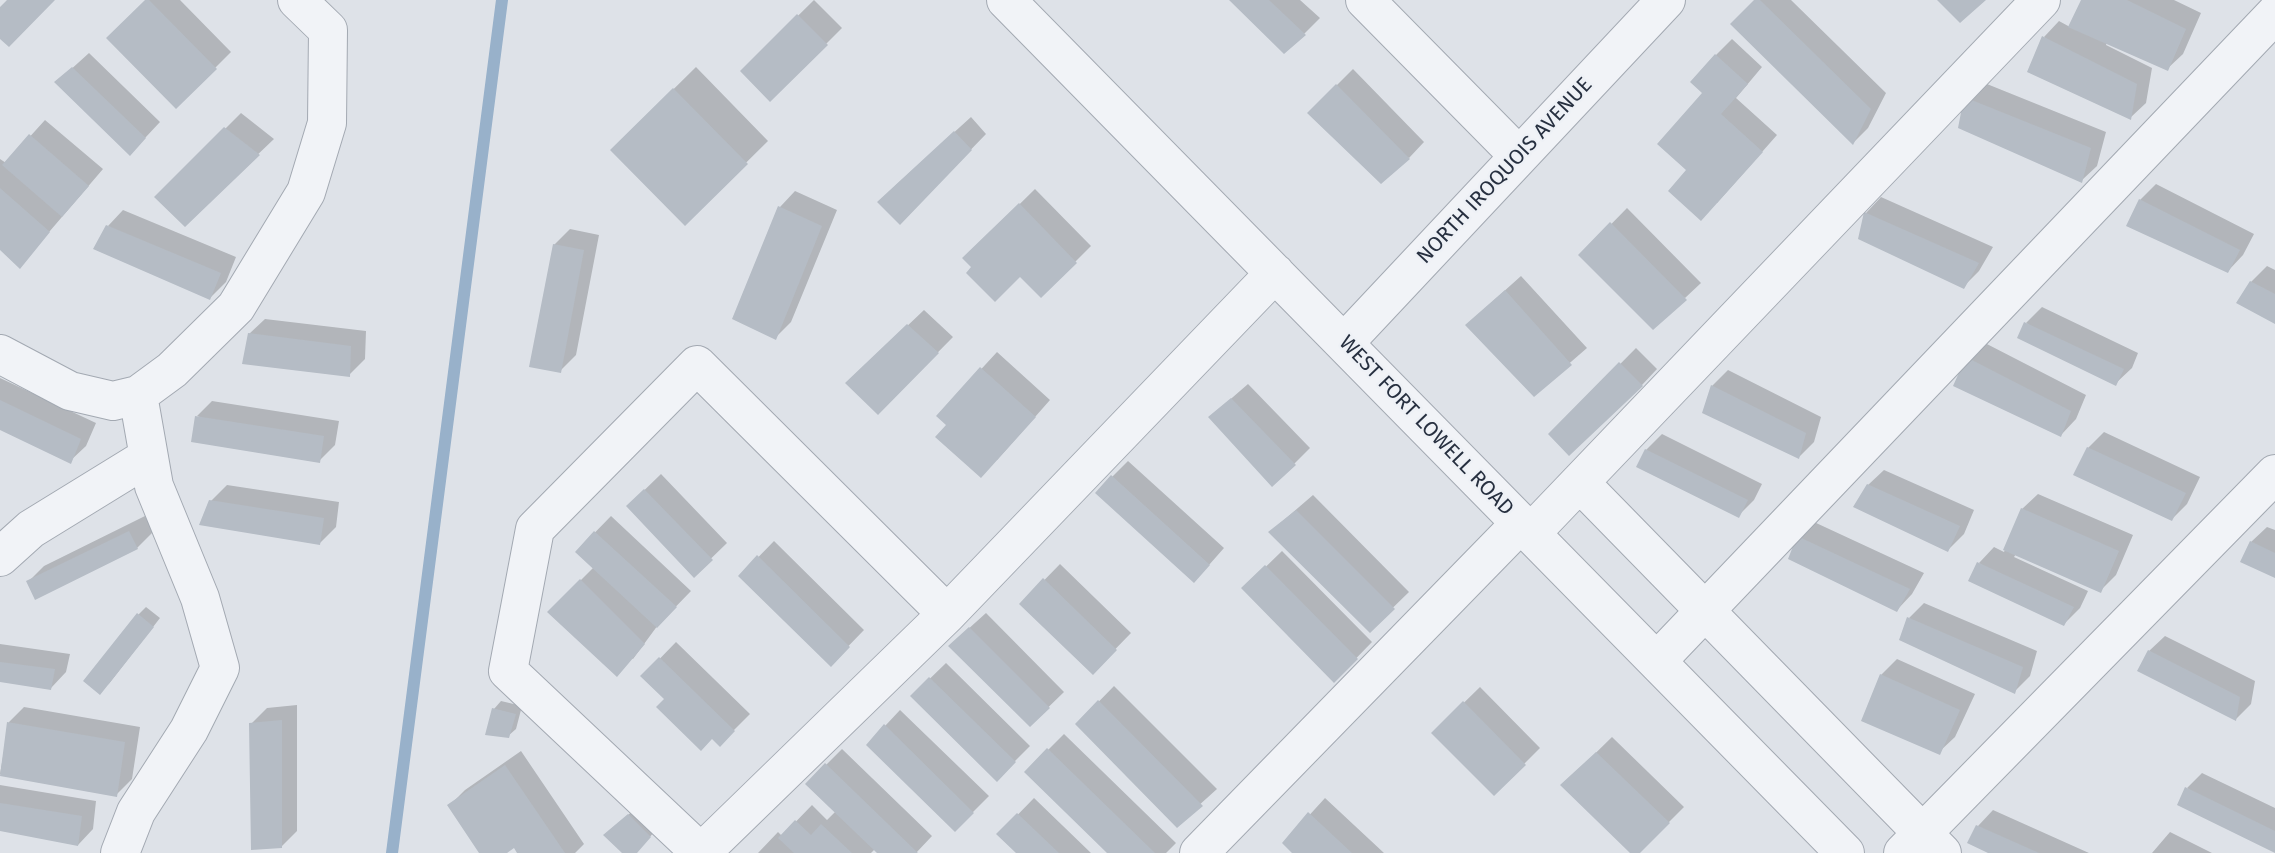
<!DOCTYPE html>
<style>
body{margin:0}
canvas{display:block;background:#dee2e8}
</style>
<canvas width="2275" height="853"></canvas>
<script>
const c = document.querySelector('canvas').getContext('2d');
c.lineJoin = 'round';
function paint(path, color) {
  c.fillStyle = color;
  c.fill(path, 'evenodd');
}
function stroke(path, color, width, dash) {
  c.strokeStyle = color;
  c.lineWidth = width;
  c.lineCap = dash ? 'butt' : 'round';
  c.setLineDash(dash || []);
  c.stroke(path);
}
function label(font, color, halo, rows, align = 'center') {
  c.font = font + ' "Fira Sans",sans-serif';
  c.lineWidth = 5;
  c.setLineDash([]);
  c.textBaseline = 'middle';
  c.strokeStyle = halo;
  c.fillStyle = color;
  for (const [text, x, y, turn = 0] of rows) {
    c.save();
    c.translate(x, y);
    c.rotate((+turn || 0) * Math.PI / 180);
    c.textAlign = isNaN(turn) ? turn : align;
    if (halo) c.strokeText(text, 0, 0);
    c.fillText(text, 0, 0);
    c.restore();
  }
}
paint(new Path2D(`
 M147,0H180L231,52L176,107Z
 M814,0L842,28L770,100L742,71Z
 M1232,0H1300L1320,18L1304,34Z
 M1757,0H1791L1886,93L1868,128L1853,143Z
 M2083,0H2174L2201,13L2183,54L2167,69L2107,42L2106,45L2152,68L2146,103L2130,118L2044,37L2059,21L2070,27Z
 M1732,39L1762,67L1736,98L1777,135L1717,203L1705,93L1716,55Z
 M89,53L160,122L145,138L57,82Z
 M696,67L768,141L685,223L612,150Z
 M1353,69L1424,142L1409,158L1309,113Z
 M1982,82L2106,132L2097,166L2081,181L1966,98Z
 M241,113L274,139L185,224L157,197Z
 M971,117L986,134L900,223L895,186Z
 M45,120L103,169L20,266L0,248V159L6,163Z
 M2156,184L2254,234L2243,255L2228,271L2129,226L2140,200Z
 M1035,189L1091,246L1041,296L1020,275L974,267L965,258Z
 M795,191L837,210L791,322L775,338L734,319L780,207Z
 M1881,197L1993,247L1979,271L1964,286L1860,238L1866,213Z
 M1627,208L1701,283L1685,298L1581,255Z
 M123,210L236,257L226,282L210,298L108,226Z
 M570,229L599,235L576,355L560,371L554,245Z
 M2267,266L2275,270V322L2251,282Z
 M1521,276L1587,348L1534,394L1483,310Z
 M2042,307L2138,353L2132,368L2116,383L2026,323Z
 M924,310L953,337L878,413L863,368Z
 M265,319L366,331L365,359L349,375L249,334Z
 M1983,342L2086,395L2076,419L2061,435L1967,358Z
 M1636,348L1657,369L1642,385L1551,434Z
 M997,352L1050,400L997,460L938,416Z
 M1728,370L1821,417L1814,442L1799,457L1712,386Z
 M0,378L96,423L86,446L70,461L0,428Z
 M1248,384L1310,448L1294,464L1210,417Z
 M212,401L339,421L335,445L319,461L197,416Z
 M2104,432L2200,477L2187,504L2172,519L2088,448Z
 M1662,434L1762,484L1754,500L1738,516L1646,450Z
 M1128,461L1224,548L1209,565L1112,477Z
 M1884,470L1974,510L1964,534L1948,550L1868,485Z
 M661,474L727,543L694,575L628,506Z
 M227,485L339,502L336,527L320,543L211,501Z
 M2038,494L2133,535L2116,575L2100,591L2016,554L2014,557L2088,591L2080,608L2064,624L1979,563L1994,547L2004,552L2022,509Z
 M1313,495L1409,592L1370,630L1270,532Z
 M145,516L153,532L137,548L28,582L44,566Z
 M611,516L691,591L658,625L633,659L549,612L594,567L577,551Z
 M1814,522L1924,573L1912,594L1897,610L1798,537Z
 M2267,527L2275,530V576L2251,542Z
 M774,541L864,630L831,664L740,576Z
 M1282,551L1372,642L1334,681L1244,588Z
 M1060,564L1131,633L1093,672L1021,604Z
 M1924,603L2037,651L2030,676L2014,692L1909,618Z
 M146,607L160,618L108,685L138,615Z
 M986,613L1064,692L1030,725L966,631Z
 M2165,636L2255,681L2251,704L2236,719L2149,651Z
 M676,642L750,714L720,744L643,676Z
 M0,644L70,654L66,672L51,688L0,680Z
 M1897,659L1975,694L1955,737L1939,752L1881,675Z
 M946,663L1030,746L997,779L912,696Z
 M1114,686L1217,789L1177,825L1077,724Z
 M1480,687L1540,748L1494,794L1433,733Z
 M501,701L522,706L516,729L508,736L494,709Z
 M297,705V831L281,847L251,724L267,708Z
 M24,707L140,727L132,779L116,795L0,774L9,722Z
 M900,710L989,796L955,830L885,726Z
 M1064,734L1176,843L1166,853H1110L1026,772Z
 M1612,737L1684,807L1638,853H1632L1563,785Z
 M842,749L932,836L916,853H879L875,849L871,853H758L778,832L782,836L812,805L827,820L836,811L807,784Z
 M521,751L584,844L575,853H519L514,846L503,853H481L449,806L465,790Z
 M2202,773L2275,808V851L2187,788Z
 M0,785L96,801L93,829L78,845L0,829Z
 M1034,798L1091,853H1019L999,834Z
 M1325,798L1384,853H1295L1284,843Z
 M636,808L658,828L635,853H625L613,828Z
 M1993,810L2089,853H1992L1969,842L1978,826Z
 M2170,832L2212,853H2152Z`), '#0003');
stroke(new Path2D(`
 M392,853L502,0`), '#98b1ca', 12);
paint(new Path2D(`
 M7,0H55L9,47L0,39V7Z
 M145,0H149L217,69L176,109L106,38Z
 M1229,0H1269L1306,35L1284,54Z
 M1754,0H1760L1871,109L1853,145L1730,24Z
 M1937,0H1986L1960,23Z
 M2081,0H2127L2186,29L2168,71L2068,27Z
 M797,14L828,45L770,102L740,71Z
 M2042,36L2137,84L2131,120L2027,72Z
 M1715,54L1748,84L1721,114L1763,152L1701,221L1668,191L1686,170L1657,144L1702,93L1690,82Z
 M72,67L146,138L130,156L54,82Z
 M1336,84L1410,159L1381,184L1307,113Z
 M673,88L748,164L685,226L610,150Z
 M1964,97L2091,148L2082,183L1958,128Z
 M224,127L260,155L185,227L154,197Z
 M954,131L972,150L900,225L877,202Z
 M29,134L89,186L62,217L2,165Z
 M0,188L50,232L20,269L0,250Z
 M2139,199L2240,250L2228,273L2126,226Z
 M1019,203L1077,263L1041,298L1020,277L995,302L966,273L971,267L962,258Z
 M778,206L822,226L776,340L732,319Z
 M1864,212L1979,263L1964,289L1858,239Z
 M1610,222L1687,300L1653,330L1578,255Z
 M106,225L221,273L210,300L93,249Z
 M553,244L584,250L561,373L529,367Z
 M2250,281L2275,294V324L2236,303Z
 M1505,290L1572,365L1534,397L1465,325Z
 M2024,322L2124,369L2116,386L2017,338Z
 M907,324L939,353L878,415L845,383Z
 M248,333L351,346L350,377L242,364Z
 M1966,357L2071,411L2061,437L1953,386Z
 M1619,362L1643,386L1569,456L1548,434Z
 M980,367L1036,417L981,478L935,437L946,425L936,416Z
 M1711,385L1806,433L1799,459L1702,413Z
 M1231,398L1296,465L1272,487L1208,417Z
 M0,400L81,439L71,464L0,430Z
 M195,416L324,436L320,463L191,442Z
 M2087,447L2186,493L2172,521L2073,475Z
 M1645,449L1748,500L1739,518L1636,467Z
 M1111,475L1210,565L1194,583L1095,493Z
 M1867,484L1960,526L1948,552L1853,507Z
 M644,489L713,560L694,578L626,506Z
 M209,500L324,518L320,545L199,525Z
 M2021,508L2119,551L2101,593L2003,550Z
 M1296,510L1395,609L1370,633L1268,532Z
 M129,531L138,549L35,600L26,581Z
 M594,531L677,607L657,628L575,552Z
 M1797,536L1910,589L1897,612L1788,559Z
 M2250,541L2275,553V578L2240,562Z
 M757,555L850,647L831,667L738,576Z
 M1977,562L2074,607L2064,626L1968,581Z
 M1265,565L1358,659L1334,683L1241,588Z
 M1043,578L1117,650L1093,675L1019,604Z
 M580,579L645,644L617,677L547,612Z
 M137,613L154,627L100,695L83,681Z
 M1907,617L2023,667L2015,694L1899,640Z
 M969,627L1050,708L1030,727L948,646Z
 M2148,650L2240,697L2236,721L2137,671Z
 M659,657L735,731L720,747L712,739L701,751L656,707L664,699L640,676Z
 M0,662L55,669L51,690L0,682Z
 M1880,674L1960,710L1940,755L1861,721Z
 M929,677L1016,762L997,782L910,696Z
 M1098,700L1203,806L1177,828L1075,724Z
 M1463,701L1526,765L1494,796L1431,733Z
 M492,708L516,714L509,738L485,735Z
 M282,720V848L251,850L249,723Z
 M7,722L125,742L117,797L0,776Z
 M884,724L974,813L955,832L866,745Z
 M1047,748L1155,853H1107L1024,772Z
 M1596,752L1670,823L1640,853H1630L1560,785Z
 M825,763L918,853H877L805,784Z
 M505,765L565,853H517L514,848L507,853H479L447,805Z
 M2185,787L2275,831V853L2177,805Z
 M0,803L82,816L78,846L0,831Z
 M1308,812L1352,853H1292L1282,843Z
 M1017,813L1059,853H1016L996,834Z
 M628,814L651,837L637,853H622L603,835Z
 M795,820L811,835L821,824L852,853H794L778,838Z
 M1976,825L2039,853H1988L1967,843Z`), '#b5bcc5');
const minor = new Path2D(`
 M1006,0L1845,853
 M1365,0L1519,156
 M1344,343L1666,0
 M0,354L70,391L113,401L138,395L172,370L236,307L306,192L327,123L328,30L297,0
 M1581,484L1942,853
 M1531,533L2041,0
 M0,557L31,529L148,457
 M1657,661L2275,14
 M120,853L136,812L189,730L220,668L200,598L154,486L138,395
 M701,853L508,671L535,529L697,365L947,614
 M701,853L947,614L1275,273
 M1199,853L1521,523
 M1903,853L2275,474`);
stroke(minor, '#a3a9b2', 40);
stroke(minor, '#f1f3f7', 38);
label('21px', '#273040', '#eef1f6', [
 ["NORTH IROQUOIS AVENUE",1505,171,-47],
 ["WEST FORT LOWELL ROAD",1426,426,46]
]);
</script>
